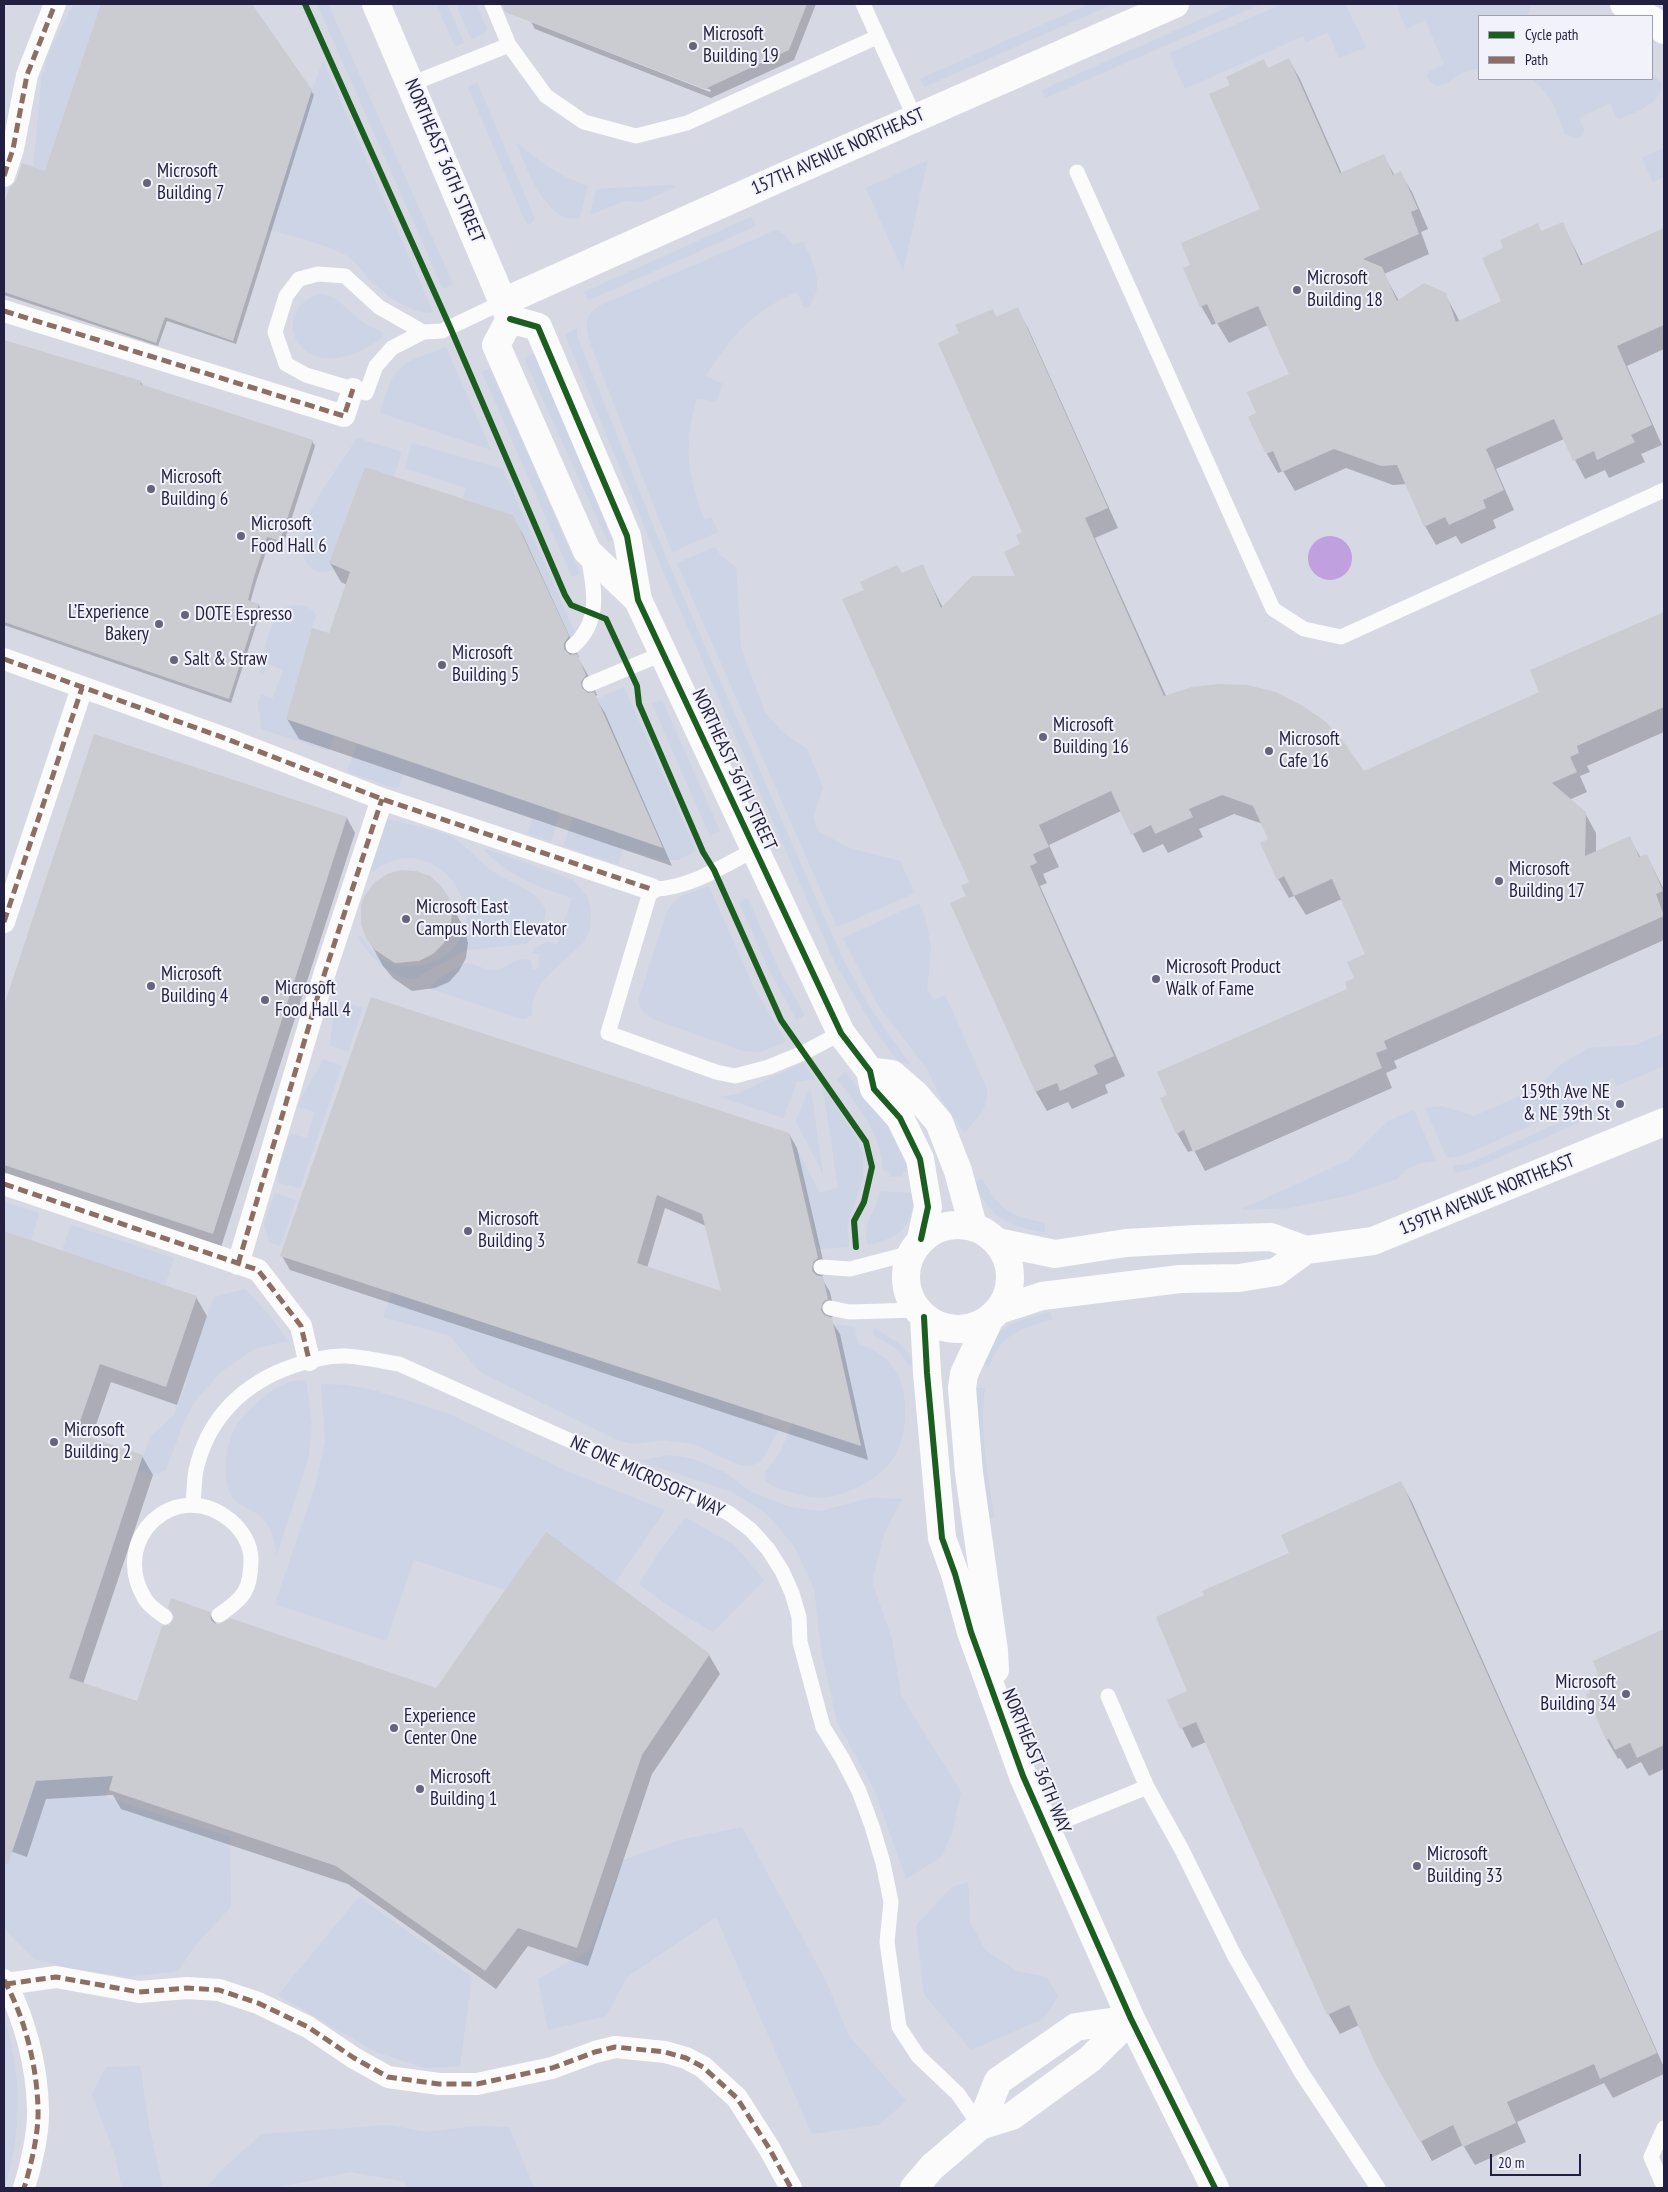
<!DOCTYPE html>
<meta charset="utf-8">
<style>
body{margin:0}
#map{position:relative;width:1668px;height:2192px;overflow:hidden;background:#e4e5eb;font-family:"PT Sans Narrow",sans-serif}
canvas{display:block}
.frame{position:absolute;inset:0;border:5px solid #221f41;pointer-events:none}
.legend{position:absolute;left:1478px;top:15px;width:175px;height:65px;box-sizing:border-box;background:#f2f3fa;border:1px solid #9f9eb0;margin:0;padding:6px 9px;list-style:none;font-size:15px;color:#221f41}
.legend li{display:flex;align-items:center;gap:10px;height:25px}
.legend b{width:25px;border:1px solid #9f9eb0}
.scale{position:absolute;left:1490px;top:2154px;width:91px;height:22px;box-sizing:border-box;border:2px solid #221f41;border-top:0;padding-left:6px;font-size:15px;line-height:18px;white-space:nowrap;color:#221f41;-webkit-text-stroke:4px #f2f3fa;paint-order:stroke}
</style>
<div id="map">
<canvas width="1668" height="2192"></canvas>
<div class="frame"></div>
<ul class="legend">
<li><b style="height:6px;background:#1b5e20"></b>Cycle path</li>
<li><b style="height:6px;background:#8d6e63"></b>Path</li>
</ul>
<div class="scale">20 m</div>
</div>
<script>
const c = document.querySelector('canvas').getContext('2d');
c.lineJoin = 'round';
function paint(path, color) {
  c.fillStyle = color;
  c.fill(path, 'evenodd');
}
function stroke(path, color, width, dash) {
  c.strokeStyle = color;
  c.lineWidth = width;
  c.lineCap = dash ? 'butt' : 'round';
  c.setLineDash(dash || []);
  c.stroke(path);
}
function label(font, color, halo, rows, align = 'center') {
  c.font = font + ' "PT Sans Narrow",sans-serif';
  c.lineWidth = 4;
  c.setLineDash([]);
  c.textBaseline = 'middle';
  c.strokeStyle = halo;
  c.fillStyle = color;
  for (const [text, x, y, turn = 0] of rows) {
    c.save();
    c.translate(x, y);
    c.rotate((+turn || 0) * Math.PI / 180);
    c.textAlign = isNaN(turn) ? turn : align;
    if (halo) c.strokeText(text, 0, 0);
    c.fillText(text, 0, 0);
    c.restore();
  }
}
paint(new Path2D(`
 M4,4H1664V2188H4ZM1479,16H1652V79H1479Z`), '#d6d8e3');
paint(new Path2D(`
 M74,4H117L97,16L45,171L33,167L42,73L45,72L47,57Z
 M317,4H328L453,284L443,289Z
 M436,4H447L464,43L455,46Z
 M456,4H476L487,29L485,33L471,39Z
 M1089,4H1113L924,87L920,79Z
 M1235,4H1261L1045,98L1042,90Z
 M1283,4H1345L1366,47L1339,58L1328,32L1306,42L1303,36L1185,89L1169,53Z
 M1398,4H1532L1527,16H1479V68C1473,69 1466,71 1460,74C1447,81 1436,96 1427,75L1429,72L1444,64L1425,20L1406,29L1400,14Z
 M323,61L433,312C414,316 389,297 375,285C366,277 359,265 349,257C330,245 290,236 268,229L312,90Z
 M1652,74L1662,83C1660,105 1637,111 1620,119L1616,117L1610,103L1579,118L1584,130L1583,135L1577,138L1565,134C1556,111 1552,93 1531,79H1652Z
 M477,82L535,219L529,225L525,221L468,87Z
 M516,142C539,162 559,176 588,186L580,218C546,225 526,166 516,142Z
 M1664,148V177L1653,182L1642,158Z
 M928,160L903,271L866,188Z
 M672,185L675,187L642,202L624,201L590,215L596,189Z
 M751,217L756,226L589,300L584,292Z
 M776,230L785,235L793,245L803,241C813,264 827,286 807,308L804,307L797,292C752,312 732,334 706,376L723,384L716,402L697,398C683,447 687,472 704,519L711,517L718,532L672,552L591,345C586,326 582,316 601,305Z
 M322,294C340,297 348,312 363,322C370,327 378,329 383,334L382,338C299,398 263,307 322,294Z
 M577,329V336L667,560L842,957L870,1008L910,1064L899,1062L879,1036L835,963L660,564L570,347L565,334Z
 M446,347L491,450L380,413C396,361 397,366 446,347Z
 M535,353L563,417L612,540L608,542L524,358Z
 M490,368L580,573L572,577L482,372Z
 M357,438L402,452L394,476L365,467L329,563L337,567C329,572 322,575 313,569C282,546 322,490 338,467C344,457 351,448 357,438Z
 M412,443L503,469L575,633L571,640L513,515L463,498L466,488L405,468Z
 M715,547L720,555L736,567L741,648L765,712L781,731L807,749L823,788L813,818L818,831L849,848L900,861L915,893L837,927L677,563Z
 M301,605L311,609L316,614L286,719L334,736L329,751L261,729L258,702L261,694L273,698L283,670L268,664L264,673L260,672C263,654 270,614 289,606C293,605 298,605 301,605Z
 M624,687L696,851L678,860H662L623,848L618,864L563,846L573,817L663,848L597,699Z
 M662,700L720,831L710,836L652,704Z
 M357,744L560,813L551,841L528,834L532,819L403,775L398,789L347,772Z
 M384,818C398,822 444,831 454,838C469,848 480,864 495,873C529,893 570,902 526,944L466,950L414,979C391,979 369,956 358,937L361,936C365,941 368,947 372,951C404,983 465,962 467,916C467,908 463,900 460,894C454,879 446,872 432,864C408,852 389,859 369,874Z
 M483,848L573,880L588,898L591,909L590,929L583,943L541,982L532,1003V1014L525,1019H521L428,988L442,976L466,963C476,964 488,972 497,970C509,967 516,956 530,960L533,970L540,967L538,963L540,954L532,953L534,949L548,941L557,945L560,938L551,933L557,920L564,922L572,898C541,888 504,875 483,848Z
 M709,886L754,988L786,1042L760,1052L743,1051L653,1019C643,1013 639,1010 639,998L668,909L679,897Z
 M748,898L778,968L805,1015L797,1020L770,972L739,902Z
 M919,903L925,916L931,947L927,989L934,1000L945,995L987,1089C989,1108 976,1120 964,1133L941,1098L927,1069L878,1005L843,938Z
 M336,999L363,1008L348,1052L330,1045Z
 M1664,1033V1066L1617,1086L1613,1078L1602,1084L1605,1092L1464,1155L1447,1158L1425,1108L1442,1106L1474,1116L1536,1089L1560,1065L1589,1048L1636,1045Z
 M323,1059L342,1066L300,1188L279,1183C278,1158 273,1152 292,1134L307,1138L315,1112L298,1106C304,1089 316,1076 323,1059Z
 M803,1063L815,1079L797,1082L783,1118L720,1097L737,1094Z
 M845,1072L896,1134L911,1171L903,1172V1176L890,1177V1172L883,1170C881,1133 859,1107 837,1079Z
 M823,1088L857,1139L863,1156V1179L847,1224L849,1247L818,1249L792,1140L820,1193L838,1187Z
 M811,1091L823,1174L796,1121L808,1092Z
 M1609,1100L1613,1108L1472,1169L1454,1173L1453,1166L1468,1164Z
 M1414,1110L1436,1161L1417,1164L1405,1170L1397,1179L1350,1195L1289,1208L1240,1210L1349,1160L1388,1121Z
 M982,1179C1001,1212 1009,1215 1045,1223V1232C1003,1226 994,1218 973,1183Z
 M880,1191C892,1193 903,1191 915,1194C911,1229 900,1237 868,1245C862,1219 876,1214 880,1191Z
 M275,1193L296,1200L280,1246L269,1242L264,1224Z
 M4,1202L39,1213L31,1240L4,1231Z
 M71,1225L174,1258L165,1285L62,1251Z
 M245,1289L270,1316L288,1341L254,1349L222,1371L197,1398L184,1421L166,1470L152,1475L138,1470L150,1437L174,1415L185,1387L192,1360L214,1297Z
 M392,1292L764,1414L762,1422L779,1428L763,1459L751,1466L737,1464L694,1444L664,1440L633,1444L617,1440L480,1372L450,1336L383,1317Z
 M1050,1312L1053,1319C1021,1329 1002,1332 989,1366L983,1364C986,1356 989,1346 994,1339C1007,1321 1031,1317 1050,1312Z
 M834,1324L855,1327L857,1343C890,1355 904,1373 905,1408C905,1423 904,1436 898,1449C887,1478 839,1502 809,1497C804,1496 799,1494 794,1493C784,1490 774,1488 766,1481L765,1473L781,1451L792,1424L861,1446Z
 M874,1328L901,1345L915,1363L910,1366L896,1348L873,1335Z
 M306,1380L312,1425L308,1459L277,1555C273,1532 271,1521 249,1509C241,1505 235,1502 231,1495C221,1476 226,1442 237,1425C246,1411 271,1388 287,1383C292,1380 300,1381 306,1380Z
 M321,1384L346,1385L373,1390L450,1414L566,1471L665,1510L615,1583L546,1532L505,1590L414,1560L386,1641L275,1604L317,1480L325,1441Z
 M977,1388H985C979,1431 988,1475 994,1517L988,1519L976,1408Z
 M669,1455L693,1459L726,1473L751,1492L790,1507L821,1511L870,1498L902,1499L884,1534L872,1582L892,1639L901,1696L961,1792L952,1833L941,1857L906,1879L875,1791L837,1722L822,1655L814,1588L794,1546L766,1513L732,1492L639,1461Z
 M686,1518L733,1544L764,1580L713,1632L672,1608L639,1584L664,1545Z
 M113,1776L106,1797L230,1837L231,1906L195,1946L178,1971L128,1977L67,1968L34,1959L11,1936L4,1926V1835L17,1839L36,1781Z
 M742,1827L825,1979L849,2036L906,2101L879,2125L812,2134L716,1917L627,1977L606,2016L548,2030L538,1979L589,1951L623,1860L680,1840Z
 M968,1882L970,1922L985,1950L1017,1971L1047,1977L1058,1996L1043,2019L971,2050L924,1994L916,1926L952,1887Z
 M359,1897L472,1977L460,2066L424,2068L376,2052L278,1995Z
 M4,2016C22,2076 22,2128 5,2188Z
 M140,2066L149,2126L163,2188H122L115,2155L92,2094L106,2067Z
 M389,2125L425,2132L478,2126L509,2127L534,2188H407L405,2182L351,2172L275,2188H206L226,2166L262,2134Z`), '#ccd4e6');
paint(new Path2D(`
 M1308 558a22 22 0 1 1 44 0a22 22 0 1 1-44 0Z`), '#c0a0de');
paint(new Path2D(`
 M102,4H250L314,95L236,344L167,321L158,346L4,295V208L10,189L45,172Z
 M522,4H816L794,60L711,98L535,29L531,22L710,92L711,90L529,19Z
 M1289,60L1300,79L1342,174L1383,155L1395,176L1400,173L1412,192L1428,229L1421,232L1429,254L1384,274L1399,301L1445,294L1460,322L1503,302L1542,233L1562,223L1583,265L1664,229V349L1627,366L1662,445L1641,454L1645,462L1609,478L1605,470L1585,479L1564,439L1496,469L1514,510L1493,520L1496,528L1461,544L1456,536L1436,545L1425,526L1407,484L1393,485L1346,468L1295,491L1283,471L1278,473L1267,454L1258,414L1291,374L1268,325L1229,343L1217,323L1212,325L1201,306L1192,266L1261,209L1268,69Z
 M1017,309L1028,328L1118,528L1095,538L1166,696L1363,773L1541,693L1632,628L1664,613V732L1587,766L1590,772L1580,776L1587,792L1569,800L1585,813L1596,833V852L1629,838L1641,858L1647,856L1664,890V940L1394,1061L1397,1068L1386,1073L1392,1088L1205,1171L1194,1150L1188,1152L1177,1133L1349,989L1367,955L1342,899L1306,915L1294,896L1289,898L1278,879L1270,840L1263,824L1234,814L1199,829L1203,837L1168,853L1163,844L1143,853L1121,811L1049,845L1059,867L1043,874L1047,883L1040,886L1125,1076L1105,1085L1108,1093L1072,1109L1068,1102L1047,1111L1036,1092L952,904L967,897L971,883L902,575L922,566L943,608L1017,577L1023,533L961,334L992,310L997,318Z
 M4,342L141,382L144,387L312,441L315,446L283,545L270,540L256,582L250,603L259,605L261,610L231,703L4,625Z
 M512,516L523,535L579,657L578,658L588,675L597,695L595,697L605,713L672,866L299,739L287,719L330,635L347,585L341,582L330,563Z
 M95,736L347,818L355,833L221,1247L4,1175V1009Z
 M448,899L464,928L468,943L466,958L459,971L449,982L435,988L412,991L393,978L383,966L367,937Z
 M789,1134L797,1148L826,1273L821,1277L830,1292L835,1314L830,1319L840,1334L868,1460L290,1270L282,1256ZM665,1208L706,1226L722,1293L647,1268Z
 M4,1232L196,1297L207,1316L177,1405L111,1382L91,1439L142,1456L153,1475L83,1684L138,1703L170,1626L176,1619L169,1607L209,1613L217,1625L436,1690L547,1533L709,1655L720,1674L652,1774L588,1966L528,1946L496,1989L348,1884L121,1809L113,1795L46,1799L27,1857L4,1849Z
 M1401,1483L1412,1502L1664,2067V2074L1613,2098L1604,2083L1517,2122L1526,2142L1475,2165L1463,2145L1432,2161L1378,2065L1359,2025L1340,2034L1329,2015L1206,1742L1192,1748L1168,1700L1189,1691L1290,1553Z
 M1664,1631V1769L1649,1776L1641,1762L1627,1769L1620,1758L1618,1759L1607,1740L1592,1694L1600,1674L1595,1661Z`), '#0003');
paint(new Path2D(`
 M101,4H252L312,90L233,341L165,317L156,343L4,292V204L9,188L16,181L22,163L45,171Z
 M502,4H807L789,50L705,89L505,12Z
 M1289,58L1340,173L1384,154L1393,175L1401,171L1418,209L1411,212L1419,234L1363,259L1382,267L1397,301L1424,283L1446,293L1456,322L1501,301L1482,258L1503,248L1500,240L1538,223L1541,231L1563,222L1581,265L1664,228V325L1617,346L1652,425L1631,435L1635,442L1597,460L1594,451L1573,461L1554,419L1486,449L1504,490L1483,500L1486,508L1449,525L1445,517L1424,527L1397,465L1381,466L1334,449L1282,472L1273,451L1266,454L1248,417L1256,413L1247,392L1289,374L1258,306L1216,324L1207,304L1200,307L1183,268L1190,265L1181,243L1260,209L1209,94L1230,85L1226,77L1264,59L1268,68Z
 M1018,307L1108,508L1085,518L1164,696L1192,687L1219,684L1247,685L1276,692L1303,706L1326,722L1345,744L1364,771L1539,692L1530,670L1664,612V707L1577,746L1579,753L1570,757L1577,772L1552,783L1586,812L1585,856L1630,836L1639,857L1647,854L1663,891L1656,894L1664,916L1384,1041L1387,1049L1376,1053L1382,1068L1193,1152L1184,1130L1176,1134L1160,1098L1167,1095L1157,1072L1347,989L1345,982L1354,978L1347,962L1365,954L1332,879L1294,896L1284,876L1277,880L1260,843L1268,839L1253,806L1222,795L1189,809L1193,817L1155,834L1151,825L1131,835L1111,791L1039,825L1049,847L1033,854L1037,863L1030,866L1114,1056L1094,1065L1098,1074L1060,1091L1057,1083L1035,1092L950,903L966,896L961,886L969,882L842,599L864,590L860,582L897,565L902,573L923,564L941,608L972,576H1015L1004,552L1020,544L1016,535L1022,532L938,343L959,333L955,325L993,309L996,317Z
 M4,340L142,381L140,384L313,440L280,541L267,537L254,577L248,600L259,604L229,699L4,622Z
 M365,467L513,515L569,636L564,643V649L570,655L577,654L586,675L581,682L582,688L588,693L594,692L663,848L286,719L312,628L329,633L350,572L329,563Z
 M94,734L347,817L213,1234L4,1165V1005Z
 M401,870L416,871L430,876L441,886L449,898L452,914L450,929L444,943L433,954L419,961L395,963L375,950L366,938L361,924V905L364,897L374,883L387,874Z
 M371,997L789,1133L818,1258L813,1262L812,1271L816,1275L823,1277L828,1299L823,1302L821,1310L824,1315L832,1318L861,1446L280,1256ZM657,1195L702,1214L721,1291L637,1263Z
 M4,1231L197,1296L166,1387L100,1364L76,1433L143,1455L69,1678L137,1701L162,1626L169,1625L174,1618L173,1613L168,1608L171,1598L210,1612L211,1620L216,1624H220L230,1618L436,1688L546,1532L710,1654L642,1755L577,1948L518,1928L485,1971L336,1866L109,1790L113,1776L36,1781L8,1864L4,1863Z
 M1401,1481L1657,2053L1600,2079L1594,2064L1507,2102L1516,2123L1463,2147L1453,2125L1420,2142L1376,2065L1349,2005L1327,2015L1196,1722L1180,1729L1167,1700L1187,1691L1156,1617L1204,1595L1202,1591L1289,1553L1281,1535Z
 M1664,1629V1745L1637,1758L1630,1743L1615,1750L1609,1739L1606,1740L1586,1694L1590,1693L1585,1682L1598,1674L1593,1661Z`), '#cbccd2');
stroke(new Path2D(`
 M492,4L509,45L546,96L584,122L636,136L687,123L877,37
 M863,4L915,118
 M411,84L509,45
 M1077,172L1273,609L1304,629L1341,637L1664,490
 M423,332L379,307L345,276L318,274L299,279L286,296L275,332L286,364L306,375L366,393L376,366L392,348L423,332L442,331L503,302
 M573,646C602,621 594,588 588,555
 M590,684L664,653
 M754,850C723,866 687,890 651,889L608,1033L716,1072L735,1076L769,1067L803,1053L841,1033
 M821,1267L850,1269L911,1253
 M830,1308L849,1312L918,1310
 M193,1505C194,1493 194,1481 196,1470C208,1417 244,1383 293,1366C310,1360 328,1355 346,1356C363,1357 381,1361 399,1364L707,1502L730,1514L751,1530L768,1549L782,1571L792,1593L799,1617L800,1642L823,1727L842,1758L859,1791L872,1826L883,1863L891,1902L887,1942L899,2027L918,2056L958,2094L980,2126
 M165,1617C158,1612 149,1606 145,1599C108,1538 177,1476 230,1520C241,1529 251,1544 251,1559C251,1590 244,1598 219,1615
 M1108,1696L1147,1787L1182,1850L1234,1955L1301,2072L1378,2188
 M1046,1828L1147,1787
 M1664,2128L1651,2157L1664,2187`), '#fbfbfc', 15);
stroke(new Path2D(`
 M4,176L13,149L27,75L55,4
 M4,311L344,416L353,389
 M4,659L227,739L382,799L651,889
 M4,922L82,688
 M4,1184L258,1270L301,1326L309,1360
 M238,1264L325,972L382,799
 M4,1980C25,2018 37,2066 38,2109C39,2132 31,2166 24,2188
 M6,1984L56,1977L139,1992L187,1988L219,1990L258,2003L308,2027L354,2058L388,2077L439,2084H477L552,2068L595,2052L615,2047L665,2052L686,2058L703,2067L737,2098L769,2148L791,2188`), '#fbfbfc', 22);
stroke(new Path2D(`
 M376,4L510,319
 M1624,4L1646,16
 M1652,20L1664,30
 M503,302L791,173L1175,4
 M510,319L538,327L627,536L638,600L841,1033L870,1071L874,1089L900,1118L920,1159L928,1207L921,1239
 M510,319L496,345L587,551L638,600
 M870,1071L892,1074L916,1095L939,1122L958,1171L973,1226
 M906 1277a52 52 0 1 1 104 0a52 52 0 1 1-104 0Z
 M997,1242L1055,1254L1126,1243L1197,1239L1271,1237L1306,1250L1373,1241L1664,1122
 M999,1310L1042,1296L1180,1279L1239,1278L1276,1272L1306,1250
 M924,1317L927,1373L942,1538L955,1574L971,1632L1023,1776L1046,1828L1131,2019L1215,2188
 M989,1320L964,1374L962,1388L969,1473L994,1651L995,1670
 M980,2126L998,2081L1076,2027L1131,2019
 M914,2188L932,2167L980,2126L1012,2116L1090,2059L1131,2019`), '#fbfbfc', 28);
stroke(new Path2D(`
 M4,176L13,149L27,75L55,4
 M4,311L344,416L353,389
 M4,659L227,739L382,799L651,889
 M4,922L82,688
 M4,1184L258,1270L301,1326L309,1360
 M238,1264L325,972L382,799
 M4,1980C25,2018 37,2066 38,2109C39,2132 31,2166 24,2188
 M6,1984L56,1977L139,1992L187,1988L219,1990L258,2003L308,2027L354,2058L388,2077L439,2084H477L552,2068L595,2052L615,2047L665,2052L686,2058L703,2067L737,2098L769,2148L791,2188`), '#8d6e63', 5, [10, 5]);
stroke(new Path2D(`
 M305,4L450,327L565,595L571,605L606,619L637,686L639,704L703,852L714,870L781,1020L866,1142L872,1167L864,1202L854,1221L856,1247
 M510,319L538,327L627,536L638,600L841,1033L870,1071L874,1089L900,1118L920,1159L928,1207L921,1239
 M924,1317L927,1373L942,1538L955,1574L971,1632L1023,1776L1046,1828L1131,2019L1215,2188`), '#1b5e20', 6);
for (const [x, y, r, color] of [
 [693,46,5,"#66647c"],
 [147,183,5,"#66647c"],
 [1297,290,5,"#66647c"],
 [151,489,5,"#66647c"],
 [241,536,5,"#66647c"],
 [185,615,5,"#66647c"],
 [159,624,5,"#66647c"],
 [174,660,5,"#66647c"],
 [442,665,5,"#66647c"],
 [1043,737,5,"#66647c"],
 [1269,751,5,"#66647c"],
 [1499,881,5,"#66647c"],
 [406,919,5,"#66647c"],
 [1156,979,5,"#66647c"],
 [151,986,5,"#66647c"],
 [265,1000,5,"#66647c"],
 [1620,1104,5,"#66647c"],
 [468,1231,5,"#66647c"],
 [54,1442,5,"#66647c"],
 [1626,1694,5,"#66647c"],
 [394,1728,5,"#66647c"],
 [420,1789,5,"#66647c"],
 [1417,1866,5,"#66647c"]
]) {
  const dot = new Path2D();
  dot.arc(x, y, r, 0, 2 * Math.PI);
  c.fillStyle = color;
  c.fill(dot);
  stroke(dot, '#f2f3fa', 2);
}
label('19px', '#221f41', '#f2f3fa', [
 ["Microsoft",703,35],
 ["Building 19",703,57],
 ["Microsoft",157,172],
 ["Building 7",157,194],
 ["Microsoft",1307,279],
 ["Building 18",1307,301],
 ["Microsoft",161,478],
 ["Building 6",161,500],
 ["Microsoft",251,525],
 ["Food Hall 6",251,547],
 ["L’Experience",149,613,"right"],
 ["Bakery",149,635,"right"],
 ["DOTE Espresso",195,615],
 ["Microsoft",452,654],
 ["Building 5",452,676],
 ["Salt & Straw",184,660],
 ["Microsoft",1053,726],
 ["Building 16",1053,748],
 ["Microsoft",1279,740],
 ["Cafe 16",1279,762],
 ["Microsoft",1509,870],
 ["Building 17",1509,892],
 ["Microsoft East",416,908],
 ["Campus North Elevator",416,930],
 ["Microsoft Product",1166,968],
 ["Walk of Fame",1166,990],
 ["Microsoft",161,975],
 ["Building 4",161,997],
 ["Microsoft",275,989],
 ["Food Hall 4",275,1011],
 ["159th Ave NE",1610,1093,"right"],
 ["& NE 39th St",1610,1115,"right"],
 ["Microsoft",478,1220],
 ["Building 3",478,1242],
 ["Microsoft",64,1431],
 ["Building 2",64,1453],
 ["Microsoft",1616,1683,"right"],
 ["Building 34",1616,1705,"right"],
 ["Experience",404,1717],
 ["Center One",404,1739],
 ["Microsoft",430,1778],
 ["Building 1",430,1800],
 ["Microsoft",1427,1855],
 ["Building 33",1427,1877]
], 'left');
label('19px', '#221f41', '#f2f3fa', [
 ["157TH AVENUE NORTHEAST",838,152,-24],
 ["NORTHEAST 36TH STREET",444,161,67],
 ["NORTHEAST 36TH STREET",734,770,65],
 ["159TH AVENUE NORTHEAST",1487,1195,-22],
 ["NE ONE MICROSOFT WAY",647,1477,25],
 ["NORTHEAST 36TH WAY",1036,1761,68]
]);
</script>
